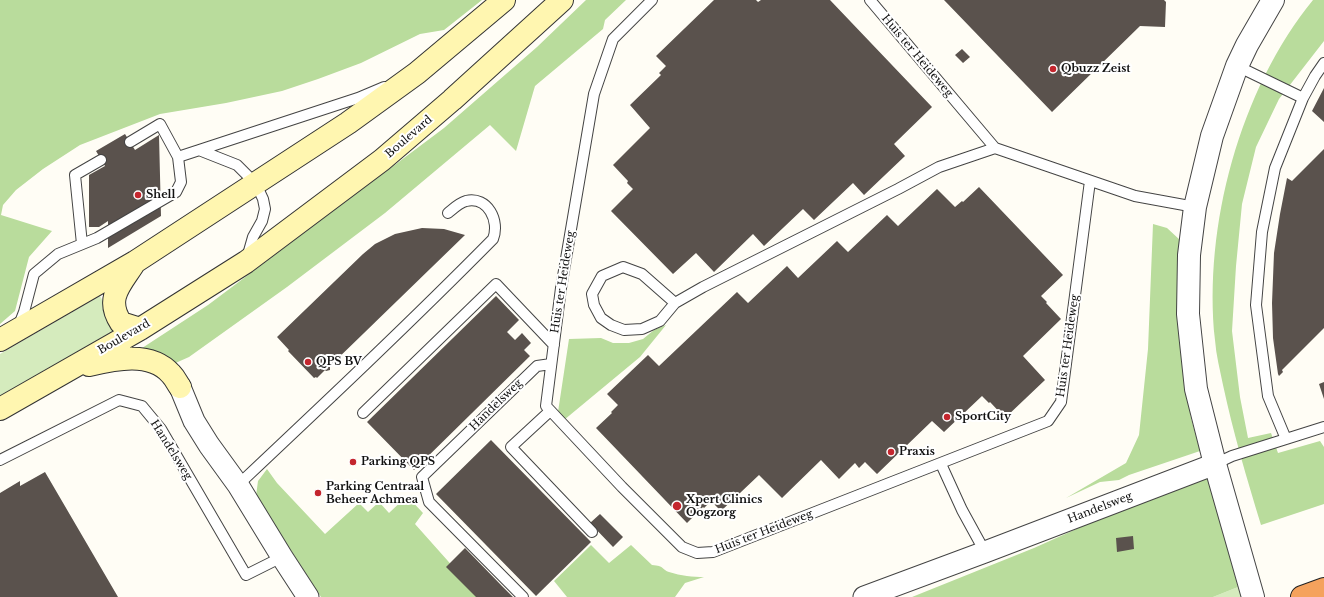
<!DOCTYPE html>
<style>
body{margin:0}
canvas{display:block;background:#fffdf5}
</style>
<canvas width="1324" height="597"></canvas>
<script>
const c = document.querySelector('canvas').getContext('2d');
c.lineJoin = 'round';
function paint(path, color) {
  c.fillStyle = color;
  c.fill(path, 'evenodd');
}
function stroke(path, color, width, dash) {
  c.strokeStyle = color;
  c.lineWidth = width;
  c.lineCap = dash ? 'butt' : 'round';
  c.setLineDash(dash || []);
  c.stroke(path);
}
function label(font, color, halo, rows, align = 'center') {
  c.font = font + ' "Libre Baskerville",serif';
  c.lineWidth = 4;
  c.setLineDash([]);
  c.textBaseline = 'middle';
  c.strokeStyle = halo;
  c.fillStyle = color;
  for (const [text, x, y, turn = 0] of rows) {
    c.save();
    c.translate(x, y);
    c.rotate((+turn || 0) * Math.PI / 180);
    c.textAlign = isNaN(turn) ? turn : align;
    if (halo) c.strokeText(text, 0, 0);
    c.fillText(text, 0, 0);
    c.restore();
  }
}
paint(new Path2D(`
 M100,296L118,328L0,396V354Z
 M1238,587L1241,597H1213Z`), '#d5ebbd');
paint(new Path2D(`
 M0,0H482L444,30L420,34L361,63L318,79L282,91L226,103L160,114L80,145L43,169L16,190L3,205L1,215L52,231L29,257L15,311L0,324Z
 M586,0H626L605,20L603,29L535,86L516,151L490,125L385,213L287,287L189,357L171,365L136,352L208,305L444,128L537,47Z
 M1313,0H1324V41L1279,99L1256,147L1242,204L1236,266L1232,331L1240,397L1248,438L1271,433L1278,453L1320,441L1324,447V504L1261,525C1247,479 1233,432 1223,385C1220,370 1216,355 1215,340C1203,227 1240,89 1313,0Z
 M1153,224L1167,228L1180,240L1181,351L1191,418L1200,451L1129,475L1119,480L1100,482L1066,498L1126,463L1139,435L1148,349Z
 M666,325L640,357L564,420L558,412L569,339L601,338L613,343H629L643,339L654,330Z
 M267,469L277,483L325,534L359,503L368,512L379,502L389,513L407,496L423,513L415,524L480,597H321L256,496L258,481Z
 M1206,471L1238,587L1213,597H912L1034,548Z
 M591,545L609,563L631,545L652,565C665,566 661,569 669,572C681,576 693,577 704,577L685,583L675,597H567L554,581Z`), '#b9dc9c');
paint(new Path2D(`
 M714,0H756L758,2L761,0H830L932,107L894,144L905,156L864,195L853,183L814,220L803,209L764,246L753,234L714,272L696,253L673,274L611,211L633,189L627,183L628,181L613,165L650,128L630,105L661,75L659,73L666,66L656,56Z
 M944,0H1164L1166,2L1165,27L1140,26L1052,112Z
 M962,49L970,57L963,63L955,55Z
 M1324,88V122L1312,111Z
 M125,134L135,150L159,135L161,216L108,248V221L99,227H89V175L105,166L96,151Z
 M1324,149V328L1282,370L1283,372L1279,376L1278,374L1273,338L1272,303L1274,253L1280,214L1287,178L1292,181Z
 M979,187L1063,275L1041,296L1047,302L1046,303L1061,319L1023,356L1045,380L1005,418L990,402L989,403L982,396L944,432L932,421L877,474L865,462L859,468L855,463L839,479L821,460L782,498L759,475L721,511L711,501L704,508L703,507L687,523L596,428L612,413L611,412L618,405L607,394L648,355L659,366L737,292L748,303L787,266L798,278L837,241L848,252L887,215L898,226L937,189L955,207L962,201L963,202Z
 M422,228L444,229L465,235L330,366V370L326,371L325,370L317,378L316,377L314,378L288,351L289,350L277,337L363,254L375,244L395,234Z
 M496,296L519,320L507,332L515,340L522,333L531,343L524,350L530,356L414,470L367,422Z
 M1324,382V399L1319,384Z
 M491,440L591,542L536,596L436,494Z
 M45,472L118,597H0V493L20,481V486Z
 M600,514L623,537L613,547L590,523Z
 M1133,536L1134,549L1117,552L1116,538Z
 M465,548L500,584L513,597H476L446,567Z`), '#5a524d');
const service = new Path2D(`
 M652,0L613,39L594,94L561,288L546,406L622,487L682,547L697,553L713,552L1048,421L1061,402L1090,181
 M870,0L995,148L1135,196L1195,207
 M1237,66L1303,98
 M130,142L160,124L178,157
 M199,150L237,165L256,184L263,199L265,209L262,221L253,237L247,258
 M82,244L75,175L101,160
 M675,303L642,274L623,267L602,276L592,294L594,305L601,318L611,325L624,330L642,329L660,321L675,303L703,287L898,189L939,167L995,148
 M19,325L24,312L34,274L58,254L97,238L176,192L181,182L178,157L358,98L384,87
 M550,411L511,447L592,532
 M363,413L496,284L554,345
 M1286,439L1324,427
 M0,460L119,400L142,406L161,429L246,575L282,557
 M941,464L962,510L985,552
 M1215,464L1232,456L1286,439L1268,396L1256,305L1262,232L1275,168L1303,98L1315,76L1324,63
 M238,485C324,404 410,323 493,239C500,221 488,196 466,201C459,203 454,208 448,213
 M523,597L429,502L422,477L537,366L551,364`);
const minor = new Path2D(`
 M180,387L194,421L209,445L238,485L282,557L308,597
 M864,597L985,552L1215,464`);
const tertiary = new Path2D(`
 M1253,597L1215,464L1196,389L1188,314L1189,255L1195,207L1212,136L1237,66L1247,45L1273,0`);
const secondary = new Path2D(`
 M133,265C120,285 105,299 121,323L140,329
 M0,340L135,262L348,123L417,73L504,0
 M89,365C115,359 151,351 171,374C175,378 177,383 180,387
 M0,409L140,329L246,262L382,160L452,100L562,0`);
const motorway = new Path2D(`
 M1302,597L1324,589`);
stroke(service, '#444', 12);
stroke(minor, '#444', 23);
stroke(tertiary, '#444', 24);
stroke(secondary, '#333', 24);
stroke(motorway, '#222', 24);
stroke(service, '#fff', 10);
stroke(minor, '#fff', 21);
stroke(tertiary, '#fff', 22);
stroke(secondary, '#fff6b0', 22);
stroke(motorway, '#f5a25d', 22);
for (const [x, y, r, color] of [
 [1053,69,4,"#c4262e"],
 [138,195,4,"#c4262e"],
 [308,362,4,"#c4262e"],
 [947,417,4,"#c4262e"],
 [891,452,4,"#c4262e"],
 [353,462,4,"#c4262e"],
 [318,493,4,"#c4262e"],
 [677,506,5,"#c4262e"]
]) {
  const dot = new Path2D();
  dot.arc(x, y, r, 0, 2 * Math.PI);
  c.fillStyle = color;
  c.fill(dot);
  stroke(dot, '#fff', 1.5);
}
label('11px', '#111', '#fff', [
 ["Huis ter Heideweg",917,56,50],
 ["Boulevard",409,137,-41],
 ["Huis ter Heideweg",563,282,-81],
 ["Boulevard",124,337,-30],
 ["Huis ter Heideweg",1068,346,-82],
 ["Handelsweg",496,405,-44],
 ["Handelsweg",171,450,58],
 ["Handelsweg",1100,508,-21],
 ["Huis ter Heideweg",764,532,-21]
]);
label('bold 11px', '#111', '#fff', [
 ["Qbuzz Zeist",1061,69],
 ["Shell",146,195],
 ["QPS BV",316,362],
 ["SportCity",955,417],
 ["Praxis",899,452],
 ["Parking QPS",361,462],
 ["Parking Centraal",326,487],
 ["Beheer Achmea",326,500],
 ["Xpert Clinics",686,500],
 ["Oogzorg",686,513]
], 'left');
</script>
